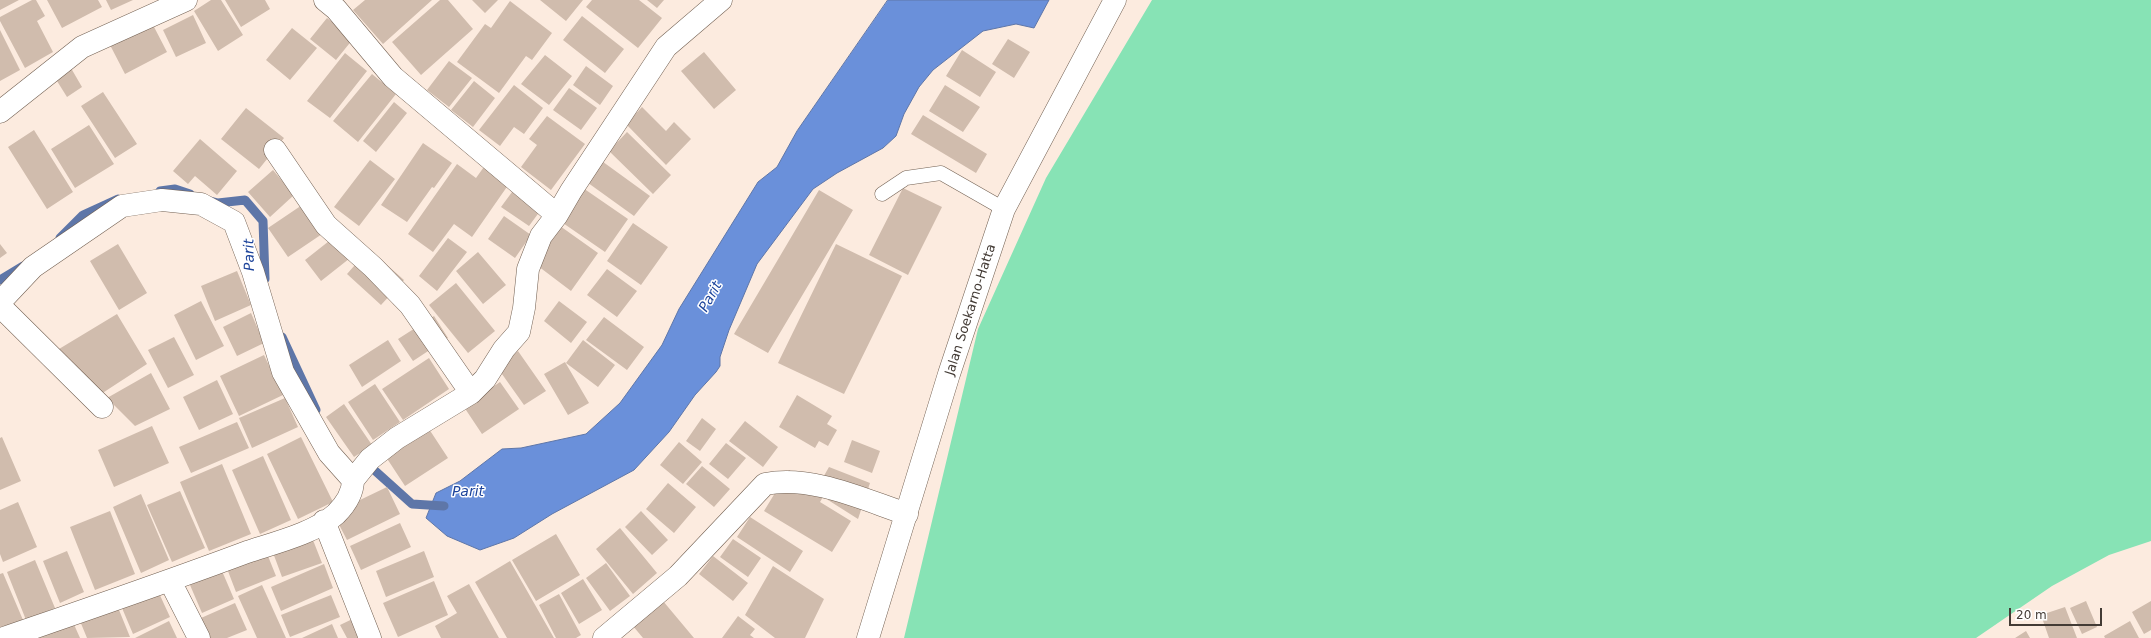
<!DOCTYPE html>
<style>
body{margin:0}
#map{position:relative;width:2151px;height:638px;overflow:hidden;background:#fcebdf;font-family:"DejaVu Sans",sans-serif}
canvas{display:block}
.scale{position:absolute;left:2009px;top:608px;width:93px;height:18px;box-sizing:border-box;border:2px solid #433b35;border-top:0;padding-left:5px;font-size:12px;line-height:14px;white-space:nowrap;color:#433b35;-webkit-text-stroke:3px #fff;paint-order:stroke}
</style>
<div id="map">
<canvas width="2151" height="638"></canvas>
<div class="scale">20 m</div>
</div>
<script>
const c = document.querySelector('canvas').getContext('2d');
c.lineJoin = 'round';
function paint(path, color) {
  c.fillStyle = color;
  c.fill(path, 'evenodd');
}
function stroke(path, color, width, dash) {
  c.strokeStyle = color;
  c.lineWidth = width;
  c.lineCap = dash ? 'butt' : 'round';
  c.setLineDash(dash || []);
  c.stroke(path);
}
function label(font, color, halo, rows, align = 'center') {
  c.font = font + ' "DejaVu Sans",sans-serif';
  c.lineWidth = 3;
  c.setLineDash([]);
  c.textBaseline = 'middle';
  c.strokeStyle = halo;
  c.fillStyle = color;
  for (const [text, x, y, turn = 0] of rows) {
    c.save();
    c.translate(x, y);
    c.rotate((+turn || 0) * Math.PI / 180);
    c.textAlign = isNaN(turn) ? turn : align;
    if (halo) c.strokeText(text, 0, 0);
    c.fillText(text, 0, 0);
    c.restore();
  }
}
paint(new Path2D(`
 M1152,0H2151V541L2109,555L2052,586L1976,638H904L978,329L1046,178Z`), '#87e3b5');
const water = new Path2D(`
 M888,0H1049L1034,28L1016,24L983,31L933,70L919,87L904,114L896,136L883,148L837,173L813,189L757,264L729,330L720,357V366L716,372L695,395L669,432L634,470L552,514L514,538L480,550L447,536L426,518L436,493L460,481L502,449L521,448L586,434L620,403L662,345L679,309L758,182L777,167L797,131Z`);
paint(water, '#6a90da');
stroke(water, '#5e76a8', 1);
stroke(new Path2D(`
 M160,191L175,189L190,194
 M210,201L218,203L245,200L263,221L265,279
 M60,238L83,215L118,199
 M0,280L23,266
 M282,337L316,410
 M364,467L372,468L412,504L444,506`), '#5e76a8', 9);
paint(new Path2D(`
 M0,0H19L0,10Z
 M32,0H36L45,16L37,21L53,52L25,68L0,21V17Z
 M47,0H98L102,7L62,28Z
 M106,0H133L111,10Z
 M211,0H221L243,35L218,51L194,11Z
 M225,0H265L270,9L241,27Z
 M365,0H432L383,44L353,10Z
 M440,0H448L473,29L421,75L392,42Z
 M472,0H498L485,13Z
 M540,0H583L566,21Z
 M592,0H639L662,18L638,48L586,7Z
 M647,0H664L657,8Z
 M510,1L552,33L532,60L526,56L499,93L457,62L485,24L491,28Z
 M193,15L206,43L176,57L163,30Z
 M582,16L624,49L605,73L563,40Z
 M327,18L353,39L336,60L310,39Z
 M152,23L167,52L125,74L110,45Z
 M292,28L317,48L290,80L266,60Z
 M0,30L20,70L0,81Z
 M1008,39L1030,52L1014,78L992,64Z
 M962,50L996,72L980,97L946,76Z
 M704,52L736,90L714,109L681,71Z
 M345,53L367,71L330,118L307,101Z
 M545,55L572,76L549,105L521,84Z
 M449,61L472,78L449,107L427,90Z
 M68,63L82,87L67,97L52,73Z
 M586,66L613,86L600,105L573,85Z
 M372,74L396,94L358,142L333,121Z
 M474,81L495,98L473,127L451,110Z
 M514,85L543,108L524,134L514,127L500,146L479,130Z
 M945,85L980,107L963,132L929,111Z
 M569,88L597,108L581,130L553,110Z
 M103,92L137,144L115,158L81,106Z
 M394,102L407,113L376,152L363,141Z
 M642,107L666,131L674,122L691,139L666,165L626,124Z
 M246,108L284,138L259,169L221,139Z
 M923,115L987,154L976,173L911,134Z
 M547,116L585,144L551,190L521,167L537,145L529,139Z
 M89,125L114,164L75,188L51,149Z
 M34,130L73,192L47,209L8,147Z
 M627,132L671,175L653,194L609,151Z
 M200,139L237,171L217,195L195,176L188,184L173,171Z
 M423,143L452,163L434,188L432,187L407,222L381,205Z
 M599,159L650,196L634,216L584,180Z
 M370,160L395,179L359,226L334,207Z
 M457,164L476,178L486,164L511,181L472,237L454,224L433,252L408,234Z
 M273,170L294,195L270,217L248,192Z
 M515,188L543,207L529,226L501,207Z
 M583,188L628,219L605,252L560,221Z
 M903,188L942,207L908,275L869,255Z
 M819,190L853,210L768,353L734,334Z
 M308,201L328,230L288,257L268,228Z
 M504,216L531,235L515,258L488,239Z
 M633,223L668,247L641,285L607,261Z
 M560,226L598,253L571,291L534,263Z
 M343,230L359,251L321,281L305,260Z
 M448,238L467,252L437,291L419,276Z
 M0,244L7,253L0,258Z
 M118,244L147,293L119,310L90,261Z
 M836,244L902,276L844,394L778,363Z
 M369,249L404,280L381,305L347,274Z
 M478,252L506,285L483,304L456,271Z
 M607,269L637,291L617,317L587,295Z
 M237,271L251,305L215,321L201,286Z
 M456,283L495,331L468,353L429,305Z
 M201,301L224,346L196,360L174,315Z
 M559,301L587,322L571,343L544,321Z
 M251,313L264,343L237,356L223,327Z
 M117,314L147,364L101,394L59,349Z
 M434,316L448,338L413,361L398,339Z
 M604,317L644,347L627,370L586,340Z
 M174,337L194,375L168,388L148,350Z
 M388,340L401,361L362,387L349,365Z
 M583,340L615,365L598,387L566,363Z
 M518,351L546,391L524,405L497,367Z
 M264,355L283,395L239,416L220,376Z
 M429,358L449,389L403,420L382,389Z
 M565,362L589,403L568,415L544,374Z
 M151,373L170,409L135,426L107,398Z
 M217,380L233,414L199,430L183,397Z
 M500,382L519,409L482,434L464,407Z
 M375,384L400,422L373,440L348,402Z
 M797,395L832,416L827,424L837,430L828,446L819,441L815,448L779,427Z
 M285,398L298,427L252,448L239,418Z
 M344,404L372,445L354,457L326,417Z
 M702,418L716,429L700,451L686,441Z
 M745,421L778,447L763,467L729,441Z
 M237,422L249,448L191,473L179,447Z
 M152,426L169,463L114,487L98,450Z
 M429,429L448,458L405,486L386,457Z
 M2,437L21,481L0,490V438Z
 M301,437L333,502L298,519L267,454Z
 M852,440L880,451L872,473L844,462Z
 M679,442L702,462L683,484L660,465Z
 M726,443L746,458L728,479L709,464Z
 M263,456L291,520L260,534L232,470Z
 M222,464L251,534L209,551L180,482Z
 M702,466L730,489L714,507L686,484Z
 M829,467L870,483L858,519L828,500L832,487L821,481Z
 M789,470L826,492L820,502L851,521L832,552L764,511Z
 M668,483L696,507L674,533L646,509Z
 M387,487L400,514L347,540L333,513Z
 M180,491L205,548L172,562L147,505Z
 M141,494L169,560L141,573L113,507Z
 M18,502L37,547L3,562L0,554V510Z
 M110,511L135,574L95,590L70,527Z
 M641,511L668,540L652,555L625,527Z
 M750,517L803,551L790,572L737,537Z
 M400,523L411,547L361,570L350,546Z
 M620,528L657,573L633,594L596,549Z
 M556,534L580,575L536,601L512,560Z
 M311,535L322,563L282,577L272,550Z
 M733,539L761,558L748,577L720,557Z
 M67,551L84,592L60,603L43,561Z
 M266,551L276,576L236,592L226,566Z
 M424,551L434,577L386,597L376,571Z
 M713,556L748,583L733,601L699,574Z
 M35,560L55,608L26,620L7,572Z
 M510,561L554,638H507L475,582Z
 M606,563L630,596L610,611L586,578Z
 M324,564L333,588L281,611L271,587Z
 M773,566L824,599L805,638H775L745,615Z
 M222,571L234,599L202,613L190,585Z
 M3,573L23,620L0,630V574Z
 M583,579L602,610L579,624L561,593Z
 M434,581L448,615L398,637L383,603Z
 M469,584L499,638H441L435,626L457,613L447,596Z
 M262,585L286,638H257L238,596Z
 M158,591L170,617L133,634L122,608Z
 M559,594L581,635L576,638H556L539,605Z
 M331,595L340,617L290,637L281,615Z
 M663,601L694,638H643L633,626Z
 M2086,601L2097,627L2082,634L2070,608Z
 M2151,601V630L2144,634L2132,612Z
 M235,603L247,630L227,638H210L201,618Z
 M117,605L130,637L87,638L80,621Z
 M2065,607L2077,638H2049L2041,615Z
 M369,611L382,638H347L340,625Z
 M738,616L755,629L750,635L754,638H722Z
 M72,620L80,638H32Z
 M169,621L177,638H135Z
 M2130,621L2139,638H2105L2104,636Z
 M332,624L338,638H302Z
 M2026,631L2030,638H2015Z`), '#d0bcad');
const service = new Path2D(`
 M882,194L906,178L941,173L1004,209`);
const minor = new Path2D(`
 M325,0L336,9L393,77L557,215L571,191L666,47L721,0
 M0,112L82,47L186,0
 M275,150L326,225L373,267L410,305L471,393
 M0,302L33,267L122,206L162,200L201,204L234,222L253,272L283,372L329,453L353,480L370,459L397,438L471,393L485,379L504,349L519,332L524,308L528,269L541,236L557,215
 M0,306L102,407
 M324,521L370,638
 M170,581L199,638
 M4,638C85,610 167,582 247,552C274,543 315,533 336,514C345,505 353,493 353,480
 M604,638L678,576L765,484C812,475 862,499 907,514`);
const trunk = new Path2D(`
 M868,638L949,374L1004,209L1115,0`);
stroke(service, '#726052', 15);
stroke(minor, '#726052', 23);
stroke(trunk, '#726052', 23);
stroke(service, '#fff', 14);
stroke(minor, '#fff', 22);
stroke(trunk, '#fff', 22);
label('13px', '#433b35', '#fff', [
 ["Jalan Soekarno-Hatta",971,310,-72]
]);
label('italic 14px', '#1d449b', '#fff', [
 ["Parit",250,255,-91],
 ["Parit",711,297,-61],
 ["Parit",468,492]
]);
</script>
